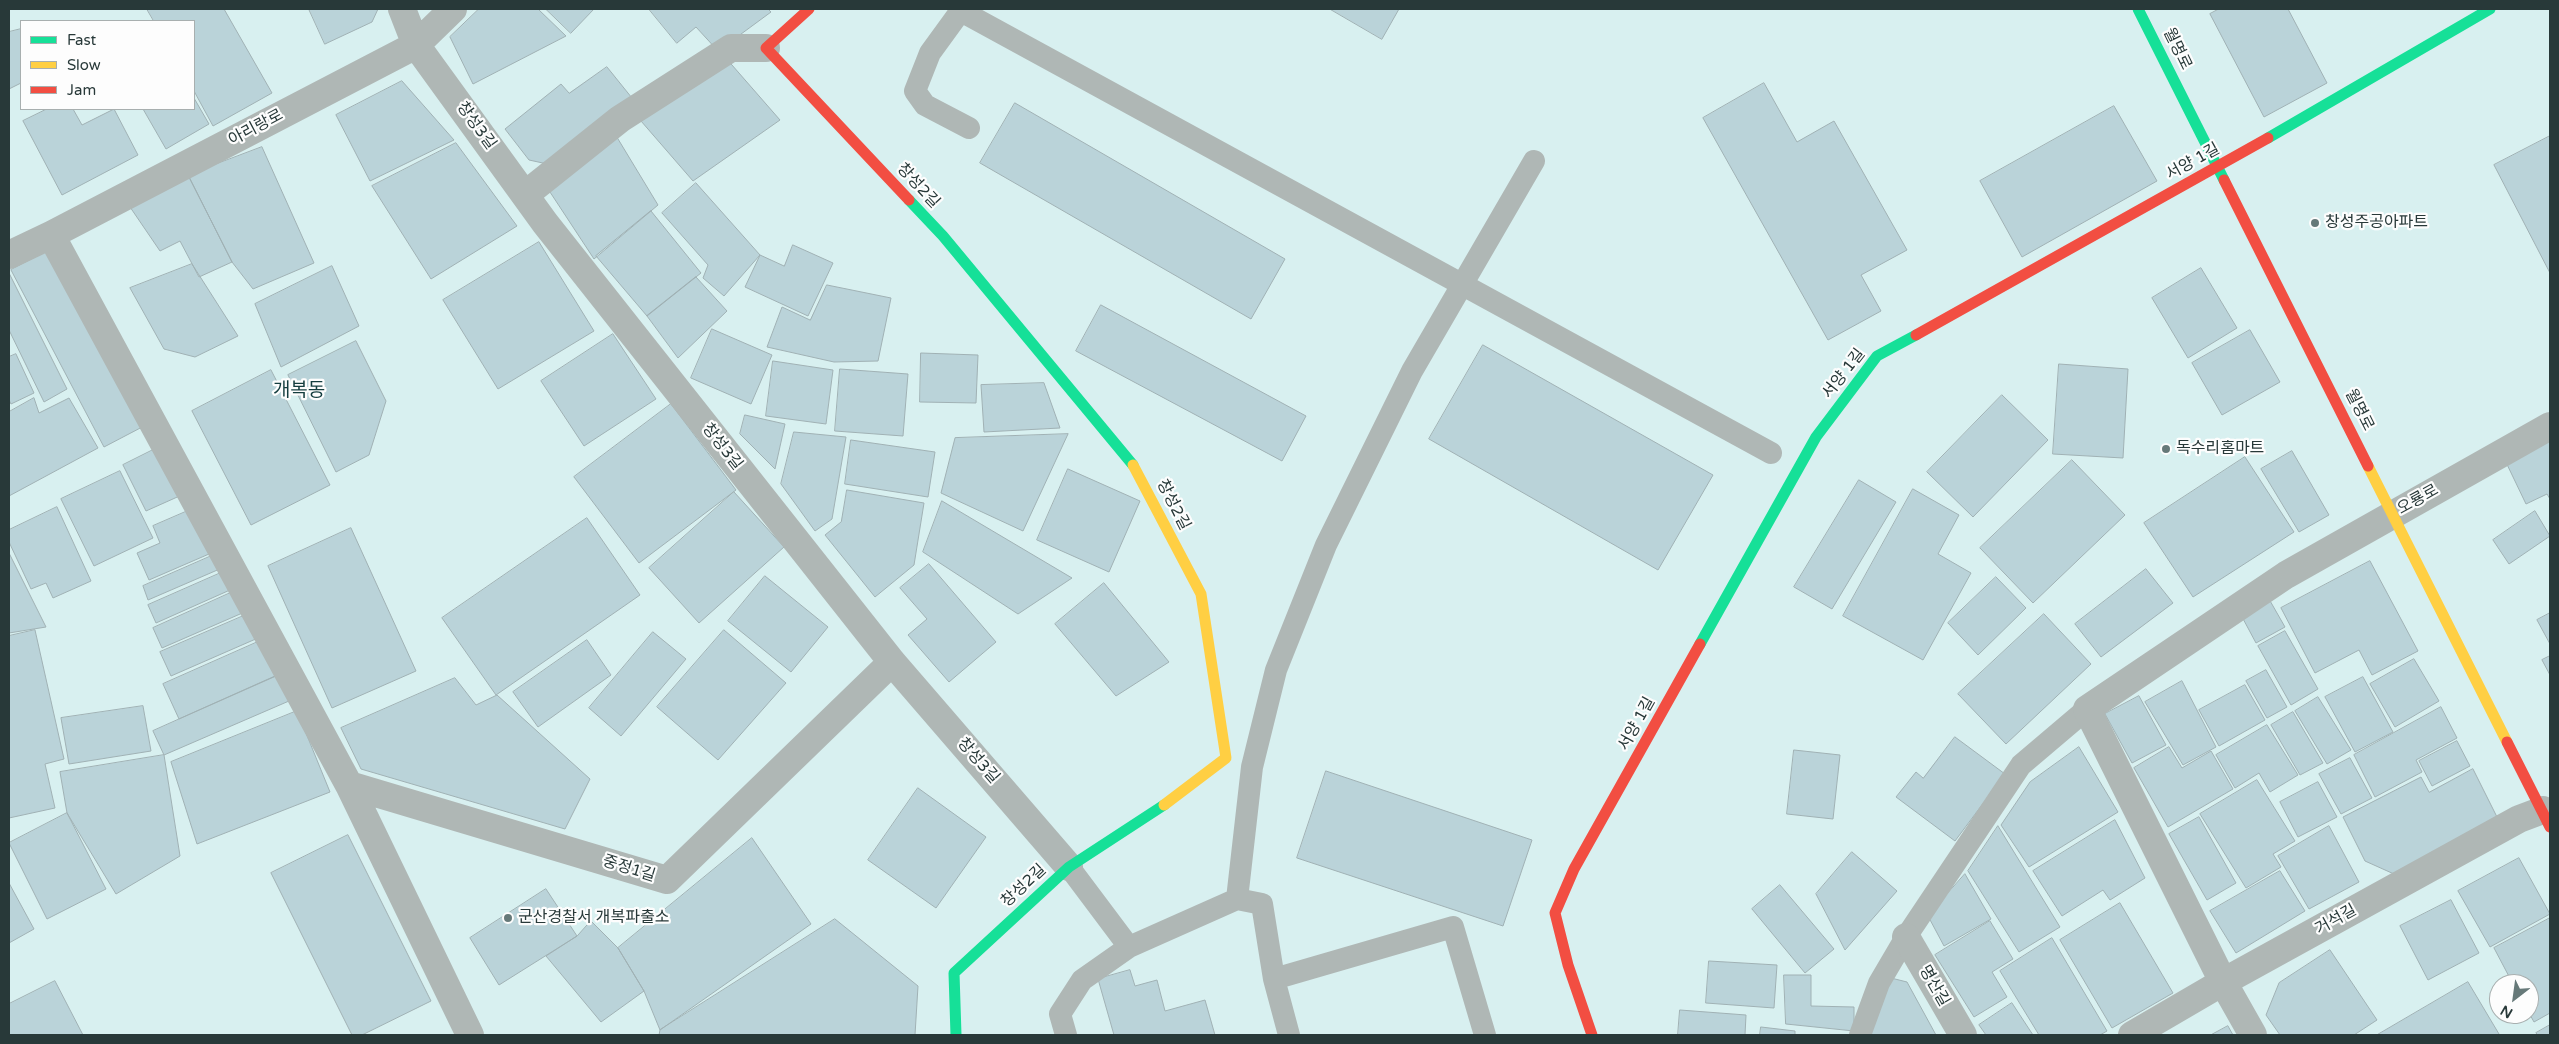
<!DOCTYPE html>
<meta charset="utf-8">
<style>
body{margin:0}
#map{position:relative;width:2559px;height:1044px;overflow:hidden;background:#d8f0f0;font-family:"Varela Round",sans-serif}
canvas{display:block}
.frame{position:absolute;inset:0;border:10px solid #283939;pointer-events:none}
.legend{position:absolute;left:20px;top:20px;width:175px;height:90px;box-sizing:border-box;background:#fdfdfd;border:1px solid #a8afaf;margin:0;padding:6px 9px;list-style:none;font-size:15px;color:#283939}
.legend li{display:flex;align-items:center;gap:10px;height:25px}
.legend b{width:25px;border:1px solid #a8afaf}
.north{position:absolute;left:2489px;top:974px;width:50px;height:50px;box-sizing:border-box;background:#fdfdfd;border:1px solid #a8afaf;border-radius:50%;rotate:210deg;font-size:14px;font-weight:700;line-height:20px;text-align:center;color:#283939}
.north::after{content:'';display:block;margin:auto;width:18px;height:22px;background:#667979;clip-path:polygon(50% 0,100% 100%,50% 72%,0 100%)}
</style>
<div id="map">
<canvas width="2559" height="1044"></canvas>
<div class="frame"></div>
<ul class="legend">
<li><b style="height:6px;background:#16e098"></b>Fast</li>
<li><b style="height:6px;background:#ffcf43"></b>Slow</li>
<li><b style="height:6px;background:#f24e42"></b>Jam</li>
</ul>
<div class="north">N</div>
</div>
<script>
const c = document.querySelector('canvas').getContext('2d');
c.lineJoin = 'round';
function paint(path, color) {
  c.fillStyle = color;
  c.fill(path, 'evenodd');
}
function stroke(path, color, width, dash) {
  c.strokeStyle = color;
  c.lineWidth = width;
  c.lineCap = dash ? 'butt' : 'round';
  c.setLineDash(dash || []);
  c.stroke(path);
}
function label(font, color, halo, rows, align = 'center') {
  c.font = font + ' "Varela Round","Noto Sans KR",sans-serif';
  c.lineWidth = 4.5;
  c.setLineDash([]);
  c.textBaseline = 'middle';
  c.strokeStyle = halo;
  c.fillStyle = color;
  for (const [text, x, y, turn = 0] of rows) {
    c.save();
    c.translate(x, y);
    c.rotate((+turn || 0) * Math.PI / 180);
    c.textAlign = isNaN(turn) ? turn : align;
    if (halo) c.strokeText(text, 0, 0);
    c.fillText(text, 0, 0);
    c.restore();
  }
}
const building = new Path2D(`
 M147,9H224L272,93L213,126L194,91V21H154Z
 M309,9H378L372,22L325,44Z
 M479,9H538L566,36L473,84L450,37Z
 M546,9H594L571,33Z
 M649,9H768L771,12L718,51L696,27L677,43Z
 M1330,9H1399L1382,39Z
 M2219,9H2288L2327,83L2264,117L2210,14Z
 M21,29V83L9,89V32Z
 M725,57L780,120L693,181L641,121Z
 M607,67L632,98L552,165L529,160L505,129L561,84L569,93Z
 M402,81L454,140L370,181L336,115Z
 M1764,83L1797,142L1834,121L1907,250L1861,275L1881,311L1828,340L1703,118Z
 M194,98L209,124L166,149L143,109H194Z
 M1015,103L1285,259L1251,319L980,163Z
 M2114,106L2157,181L2022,257L1980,181Z
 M47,109H73L82,125L114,109L138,155L62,195L23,121Z
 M615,134L658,205L594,259L548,189Z
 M2550,136V273L2494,165Z
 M456,143L517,226L431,279L372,186Z
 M262,147L314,263L253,289L232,262L188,175Z
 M188,175L232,262L199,277L180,241L160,251L130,207Z
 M696,183L760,255L724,296L703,278L708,265L662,213Z
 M651,211L701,273L647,316L596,256Z
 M539,242L594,331L498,389L443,300Z
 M793,245L833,263L808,316L745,287L760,255L784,266Z
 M54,248L146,425L104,447L11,270Z
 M192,264L238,336L195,357L164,349L130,288Z
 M332,266L359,326L281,367L255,304Z
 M2201,268L2237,328L2188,358L2152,298Z
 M9,273L67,389L44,402L9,330Z
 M696,277L727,311L678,358L647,316Z
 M827,285L891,298L878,361L834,362L767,347L782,307L810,320Z
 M1101,305L1306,416L1282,461L1076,351Z
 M712,329L772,355L751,404L691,378Z
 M2250,330L2280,382L2222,415L2192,363Z
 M613,334L656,399L584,446L541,381Z
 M356,341L386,401L369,455L336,472L288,375Z
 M1483,345L1713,475L1658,570L1429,439Z
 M921,353L978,355L976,403L920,402Z
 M16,354L34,393L11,404L9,400V357Z
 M773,361L833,370L826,424L766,416Z
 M2059,364L2128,369L2123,458L2053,454Z
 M840,369L908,374L903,436L835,431Z
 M271,370L330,485L251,525L192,411Z
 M1044,383L1060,428L984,432L981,385Z
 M2002,395L2048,440L1973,517L1927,472Z
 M34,398L39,413L69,398L98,448L9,496V412Z
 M671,404L736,490L639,563L574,477Z
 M745,415L785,424L775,469L740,434Z
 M2550,431V499L2547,494L2526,504L2502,454Z
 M794,432L846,437L832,519L815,531L781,484Z
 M1068,434L1023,531L941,493L955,438Z
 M851,440L935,452L928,497L845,484Z
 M161,446L184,494L146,511L123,465Z
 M2292,451L2329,515L2299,532L2261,469Z
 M2245,457L2294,532L2193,597L2144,523Z
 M2072,460L2125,515L2033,603L1980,548Z
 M1068,469L1140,501L1109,572L1037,540Z
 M120,471L153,538L94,566L61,499Z
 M1859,480L1896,502L1832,609L1794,587Z
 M1913,489L1959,515L1938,554L1971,573L1923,660L1843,616Z
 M847,490L924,503L914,565L875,597L825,535L841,522Z
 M734,492L784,547L699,623L649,568Z
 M942,501L1072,578L1018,614L923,552Z
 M57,507L91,581L53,598L46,583L31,589L9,542V530Z
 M190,510L209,554L149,580L137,553L160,543L153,526Z
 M2535,511L2550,536L2509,564L2493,540Z
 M587,518L640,595L496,695L442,618Z
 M351,528L416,671L332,708L268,566Z
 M9,553L46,627L9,633Z
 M216,554L222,568L148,600L143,586Z
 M2370,561L2418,651L2372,675L2359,650L2315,673L2281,608Z
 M929,564L996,642L949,682L908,635L927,619L900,588Z
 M2146,569L2173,603L2101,657L2075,624Z
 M223,572L230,590L156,623L148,605Z
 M765,576L828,627L791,672L728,621Z
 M1996,577L2026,608L1978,655L1948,623Z
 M1104,583L1169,662L1116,696L1055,624Z
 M237,590L247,611L162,648L153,628Z
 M2269,599L2285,627L2256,643L2241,615Z
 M2550,613V644L2537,620Z
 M248,614L258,638L171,676L160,652Z
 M2044,614L2091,664L2006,744L1958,694Z
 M35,630L64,759L45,764L55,808L9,818V636Z
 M724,630L786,683L718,760L657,707Z
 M2285,631L2318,689L2291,705L2258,646Z
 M653,632L686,659L621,736L589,708Z
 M587,640L611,675L538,727L513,692Z
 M260,641L276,676L179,719L163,684Z
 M2550,656V675L2542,660Z
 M2414,659L2439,701L2395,727L2370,684Z
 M2266,670L2287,707L2267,718L2246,681Z
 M276,676L289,701L164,755L153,731Z
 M2363,677L2393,732L2355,752L2325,697Z
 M455,678L476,705L497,695L590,779L565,829L361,769L341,728Z
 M2182,681L2216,747L2183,765L2145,702Z
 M2245,685L2265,720L2219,746L2199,710Z
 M2139,696L2166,745L2132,763L2105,714Z
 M2318,697L2351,750L2327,764L2295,711Z
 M143,706L151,751L69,764L61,718Z
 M2441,707L2457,738L2416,760L2422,772L2375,797L2354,755Z
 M297,711L330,792L197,844L171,762Z
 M2293,712L2323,763L2300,775L2271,725Z
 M2267,725L2298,775L2270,792L2259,773L2235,788L2216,755Z
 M1955,737L2005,774L1955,841L1896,797L1916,772L1923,778Z
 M2457,741L2470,766L2432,786L2419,761Z
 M2079,747L2118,812L2029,867L2001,825L2030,782Z
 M2169,747L2182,768L2211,751L2233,789L2168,827L2134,768Z
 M1794,750L1840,755L1833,819L1787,814Z
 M164,755L180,856L116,894L67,813L60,772Z
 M2350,758L2372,798L2341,814L2319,774Z
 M2473,769L2499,821L2394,874L2365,861L2343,817L2421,777L2429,792Z
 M1326,771L1532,840L1503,926L1297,858Z
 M2257,780L2295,841L2273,854L2281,867L2246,888L2200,814Z
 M2318,782L2337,817L2298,837L2280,802Z
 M918,788L986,837L936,908L868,860Z
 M67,813L106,889L47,919L9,843Z
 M2199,817L2236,883L2207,900L2169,834Z
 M2115,820L2145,878L2110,900L2103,890L2062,916L2033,871Z
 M1998,826L2060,927L2019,952L1968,871Z
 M2329,826L2359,882L2309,909L2278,856Z
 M348,835L431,1001L362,1035H352L271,873Z
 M752,838L811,924L660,1030L644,991L618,948Z
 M1852,852L1897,891L1845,950L1816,894Z
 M2519,858L2550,914L2490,947L2458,891Z
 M2280,871L2305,911L2236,953L2210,911Z
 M1965,874L1991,919L1944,946L1928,916Z
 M9,883L34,929L9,943Z
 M1780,885L1834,949L1805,973L1752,909Z
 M546,889L577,936L499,985L470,938Z
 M2451,900L2479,953L2428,980L2400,926Z
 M2120,903L2173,993L2112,1028L2060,940Z
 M2550,918V1013L2534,1022L2529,1013V984H2513L2494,948Z
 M835,919L918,986L915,1035H659L660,1030Z
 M591,921L618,948L644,991L601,1022L546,956L577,936Z
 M1990,921L2013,959L1992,972L2007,997L1974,1017L1935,955Z
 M2052,938L2107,1031L2100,1035H2039L2000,971Z
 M2330,950L2377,1020L2354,1035H2280L2266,1015L2279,983Z
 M1709,961L1777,965L1774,1008L1706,1003Z
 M1130,970L1135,986L1157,980L1165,1011L1205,1000L1215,1035H1114L1098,979Z
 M1784,975H1811V1006L1854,1007V1031L1786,1024Z
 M1891,978L1907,982L1936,1035H1868Z
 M55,981L83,1035H9V1004Z
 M2468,982L2499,1034L2497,1035H2377Z
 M2012,1003L2033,1035H1986L1979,1025Z
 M1680,1010L1746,1015L1745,1035H1678Z
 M2550,1025V1035H2538L2536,1033Z
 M2228,1026L2233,1035H2211Z
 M1761,1027L1795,1031V1035H1760Z`);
paint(building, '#bad3d9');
stroke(building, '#a0b1b4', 1);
stroke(new Path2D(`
 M962,9L930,53L915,91L925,105L969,128
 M961,11L1771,453
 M1069,867L1129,947
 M1237,899L1252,767L1276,670L1326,545L1412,371L1534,161
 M1274,979L1453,927L1485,1035
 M1066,1035L1060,1014L1082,980L1129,947L1237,899L1262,904L1274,979L1289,1035
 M1860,1035L1879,983L1906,937L2021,765L2087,709`), '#afb7b5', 22);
stroke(new Path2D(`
 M402,9L416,45L545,223L892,662L1069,867
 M526,194L620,119L731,48H766
 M51,235L416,45L453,9
 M9,255L51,235L349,785L470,1035
 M349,785L667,880L892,662
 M1906,937L1963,1035
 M2132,1035L2223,982L2519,819L2543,810
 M2253,1035L2223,982L2087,709L2286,575L2550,426`), '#afb7b5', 28);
stroke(new Path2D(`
 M2138,9L2224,180
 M2268,138L2490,9
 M909,200L943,236L1133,465
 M1700,644L1816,437L1877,356L1916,335
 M956,1035L954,973L1069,867L1164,805`), '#16e098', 11);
stroke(new Path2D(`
 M1133,465L1201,594L1226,758L1164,805
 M2368,466L2507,742`), '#ffcf43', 11);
stroke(new Path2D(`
 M809,9L766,48L909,200
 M2224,180L2368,466
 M1916,335L2268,138
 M2507,742L2550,827
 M1592,1035L1568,965L1555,913L1574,869L1700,644`), '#f24e42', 11);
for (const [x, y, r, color] of [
 [2315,223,5,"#667979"],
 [2166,449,5,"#667979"],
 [508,918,5,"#667979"]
]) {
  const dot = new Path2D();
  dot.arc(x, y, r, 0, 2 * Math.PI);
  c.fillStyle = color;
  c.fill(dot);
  stroke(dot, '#fdfdfd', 2);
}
label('16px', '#283939', '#fdfdfd', [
 ["월명로",2177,49,64],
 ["창성3길",476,126,54],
 ["아리랑로",256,128,-28],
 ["서양 1길",2193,162,-29],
 ["창성2길",918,186,47],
 ["서양 1길",1844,374,-52],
 ["월명로",2359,410,63],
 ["창성3길",722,447,52],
 ["오룡로",2418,500,-29],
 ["창성2길",1173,505,63],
 ["서양 1길",1637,724,-61],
 ["창성3길",978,761,49],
 ["중정1길",629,869,17],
 ["창성2길",1024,886,-43],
 ["거석길",2336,920,-29],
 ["명산길",1934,986,60]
]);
label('16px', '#283939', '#fdfdfd', [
 ["창성주공아파트",2325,223],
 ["독수리홈마트",2176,449],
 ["군산경찰서 개복파출소",518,918]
], 'left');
label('19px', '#143d3f', '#fdfdfd', [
 ["개복동",299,391]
]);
</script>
